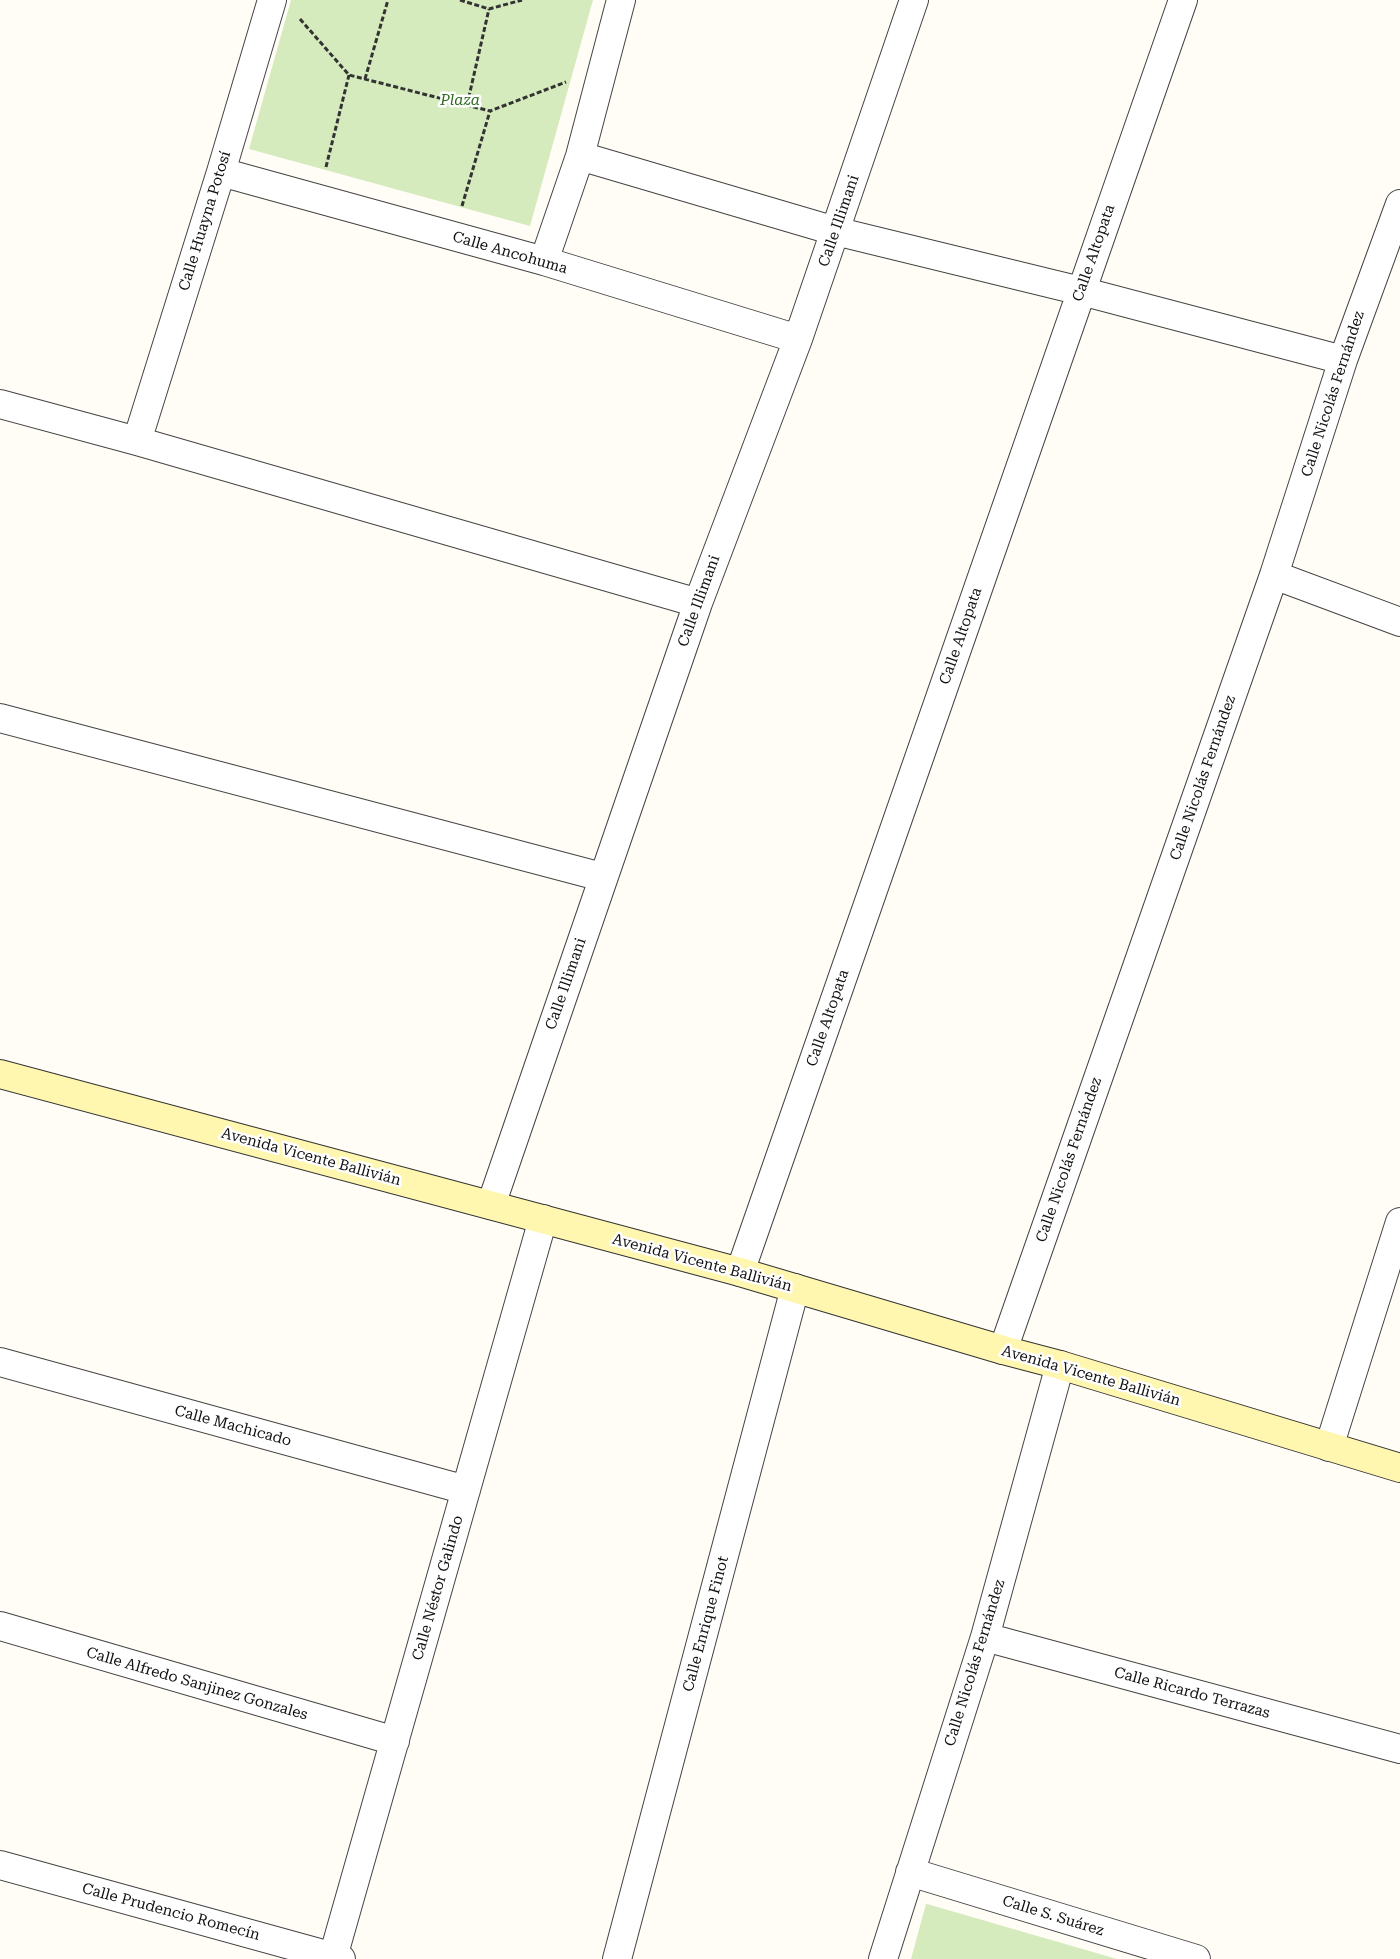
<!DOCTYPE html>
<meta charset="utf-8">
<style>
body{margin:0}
canvas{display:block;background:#fffdf5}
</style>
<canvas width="1400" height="1959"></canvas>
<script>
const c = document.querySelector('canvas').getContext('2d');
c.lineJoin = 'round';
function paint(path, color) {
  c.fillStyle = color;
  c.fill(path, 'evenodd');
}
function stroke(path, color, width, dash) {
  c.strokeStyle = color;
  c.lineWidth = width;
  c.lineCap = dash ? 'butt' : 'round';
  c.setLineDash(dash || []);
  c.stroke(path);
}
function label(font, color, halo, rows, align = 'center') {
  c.font = font + ' "Roboto Serif",serif';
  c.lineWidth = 5;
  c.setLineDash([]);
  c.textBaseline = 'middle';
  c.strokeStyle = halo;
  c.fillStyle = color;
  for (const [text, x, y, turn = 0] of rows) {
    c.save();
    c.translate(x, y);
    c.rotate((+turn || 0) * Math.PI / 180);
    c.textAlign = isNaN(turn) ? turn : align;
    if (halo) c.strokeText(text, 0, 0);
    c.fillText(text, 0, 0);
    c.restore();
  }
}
paint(new Path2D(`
 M291,0H593L530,226L249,149Z
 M926,1904H927L1117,1959H911Z`), '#d5ebbd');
const street = new Path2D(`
 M580,156L835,231L1081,291L1343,360
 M221,172L544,261L798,339
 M544,261L580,156L621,0
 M0,404L137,441L698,603
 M137,441L221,172L272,0
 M1274,575L1400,622
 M0,718L602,877
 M491,1205L698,603L798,339L914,0
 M740,1272L1183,0
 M1003,1350L1274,575L1343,360L1400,204
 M0,1362L466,1490
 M1329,1447L1400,1222
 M0,1626L395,1741
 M985,1637L1400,1749
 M0,1865L341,1959
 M910,1872L1196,1959
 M333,1957L543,1219
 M617,1959L795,1288
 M883,1959L985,1637L1060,1365`);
const secondary = new Path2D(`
 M0,1074L740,1272L1003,1350L1060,1365L1400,1468`);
stroke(street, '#444', 30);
stroke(secondary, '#333', 30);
stroke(new Path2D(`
 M460,0L489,9L522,0
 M300,19L349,75L490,111L566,82
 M365,79L388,0
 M467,105L489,9
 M326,167L349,75
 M462,206L490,111`), '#333', 3, [5, 2.5]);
stroke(street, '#fff', 28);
stroke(secondary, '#fff6b0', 28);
label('italic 15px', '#2f6b1f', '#fff', [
 ["Plaza",460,101]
]);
label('15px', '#111', '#fff', [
 ["Calle Huayna Potosí",205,221,-73],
 ["Calle Illimani",839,221,-71],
 ["Calle Ancohuma",510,253,16],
 ["Calle Altopata",1094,253,-71],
 ["Calle Nicolás Fernández",1333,394,-72],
 ["Calle Illimani",699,601,-70],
 ["Calle Altopata",961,636,-71],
 ["Calle Nicolás Fernández",1203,778,-71],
 ["Calle Illimani",566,984,-71],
 ["Calle Altopata",828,1018,-71],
 ["Avenida Vicente Ballivián",311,1157,15],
 ["Calle Nicolás Fernández",1069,1160,-71],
 ["Avenida Vicente Ballivián",702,1263,15],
 ["Avenida Vicente Ballivián",1091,1376,16],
 ["Calle Machicado",233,1426,15],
 ["Calle Néstor Galindo",438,1588,-74],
 ["Calle Enrique Finot",706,1624,-75],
 ["Calle Nicolás Fernández",975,1663,-73],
 ["Calle Alfredo Sanjinez Gonzales",197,1684,16],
 ["Calle Ricardo Terrazas",1192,1693,15],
 ["Calle Prudencio Romecín",171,1912,15],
 ["Calle S. Suárez",1053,1916,17]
]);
</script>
